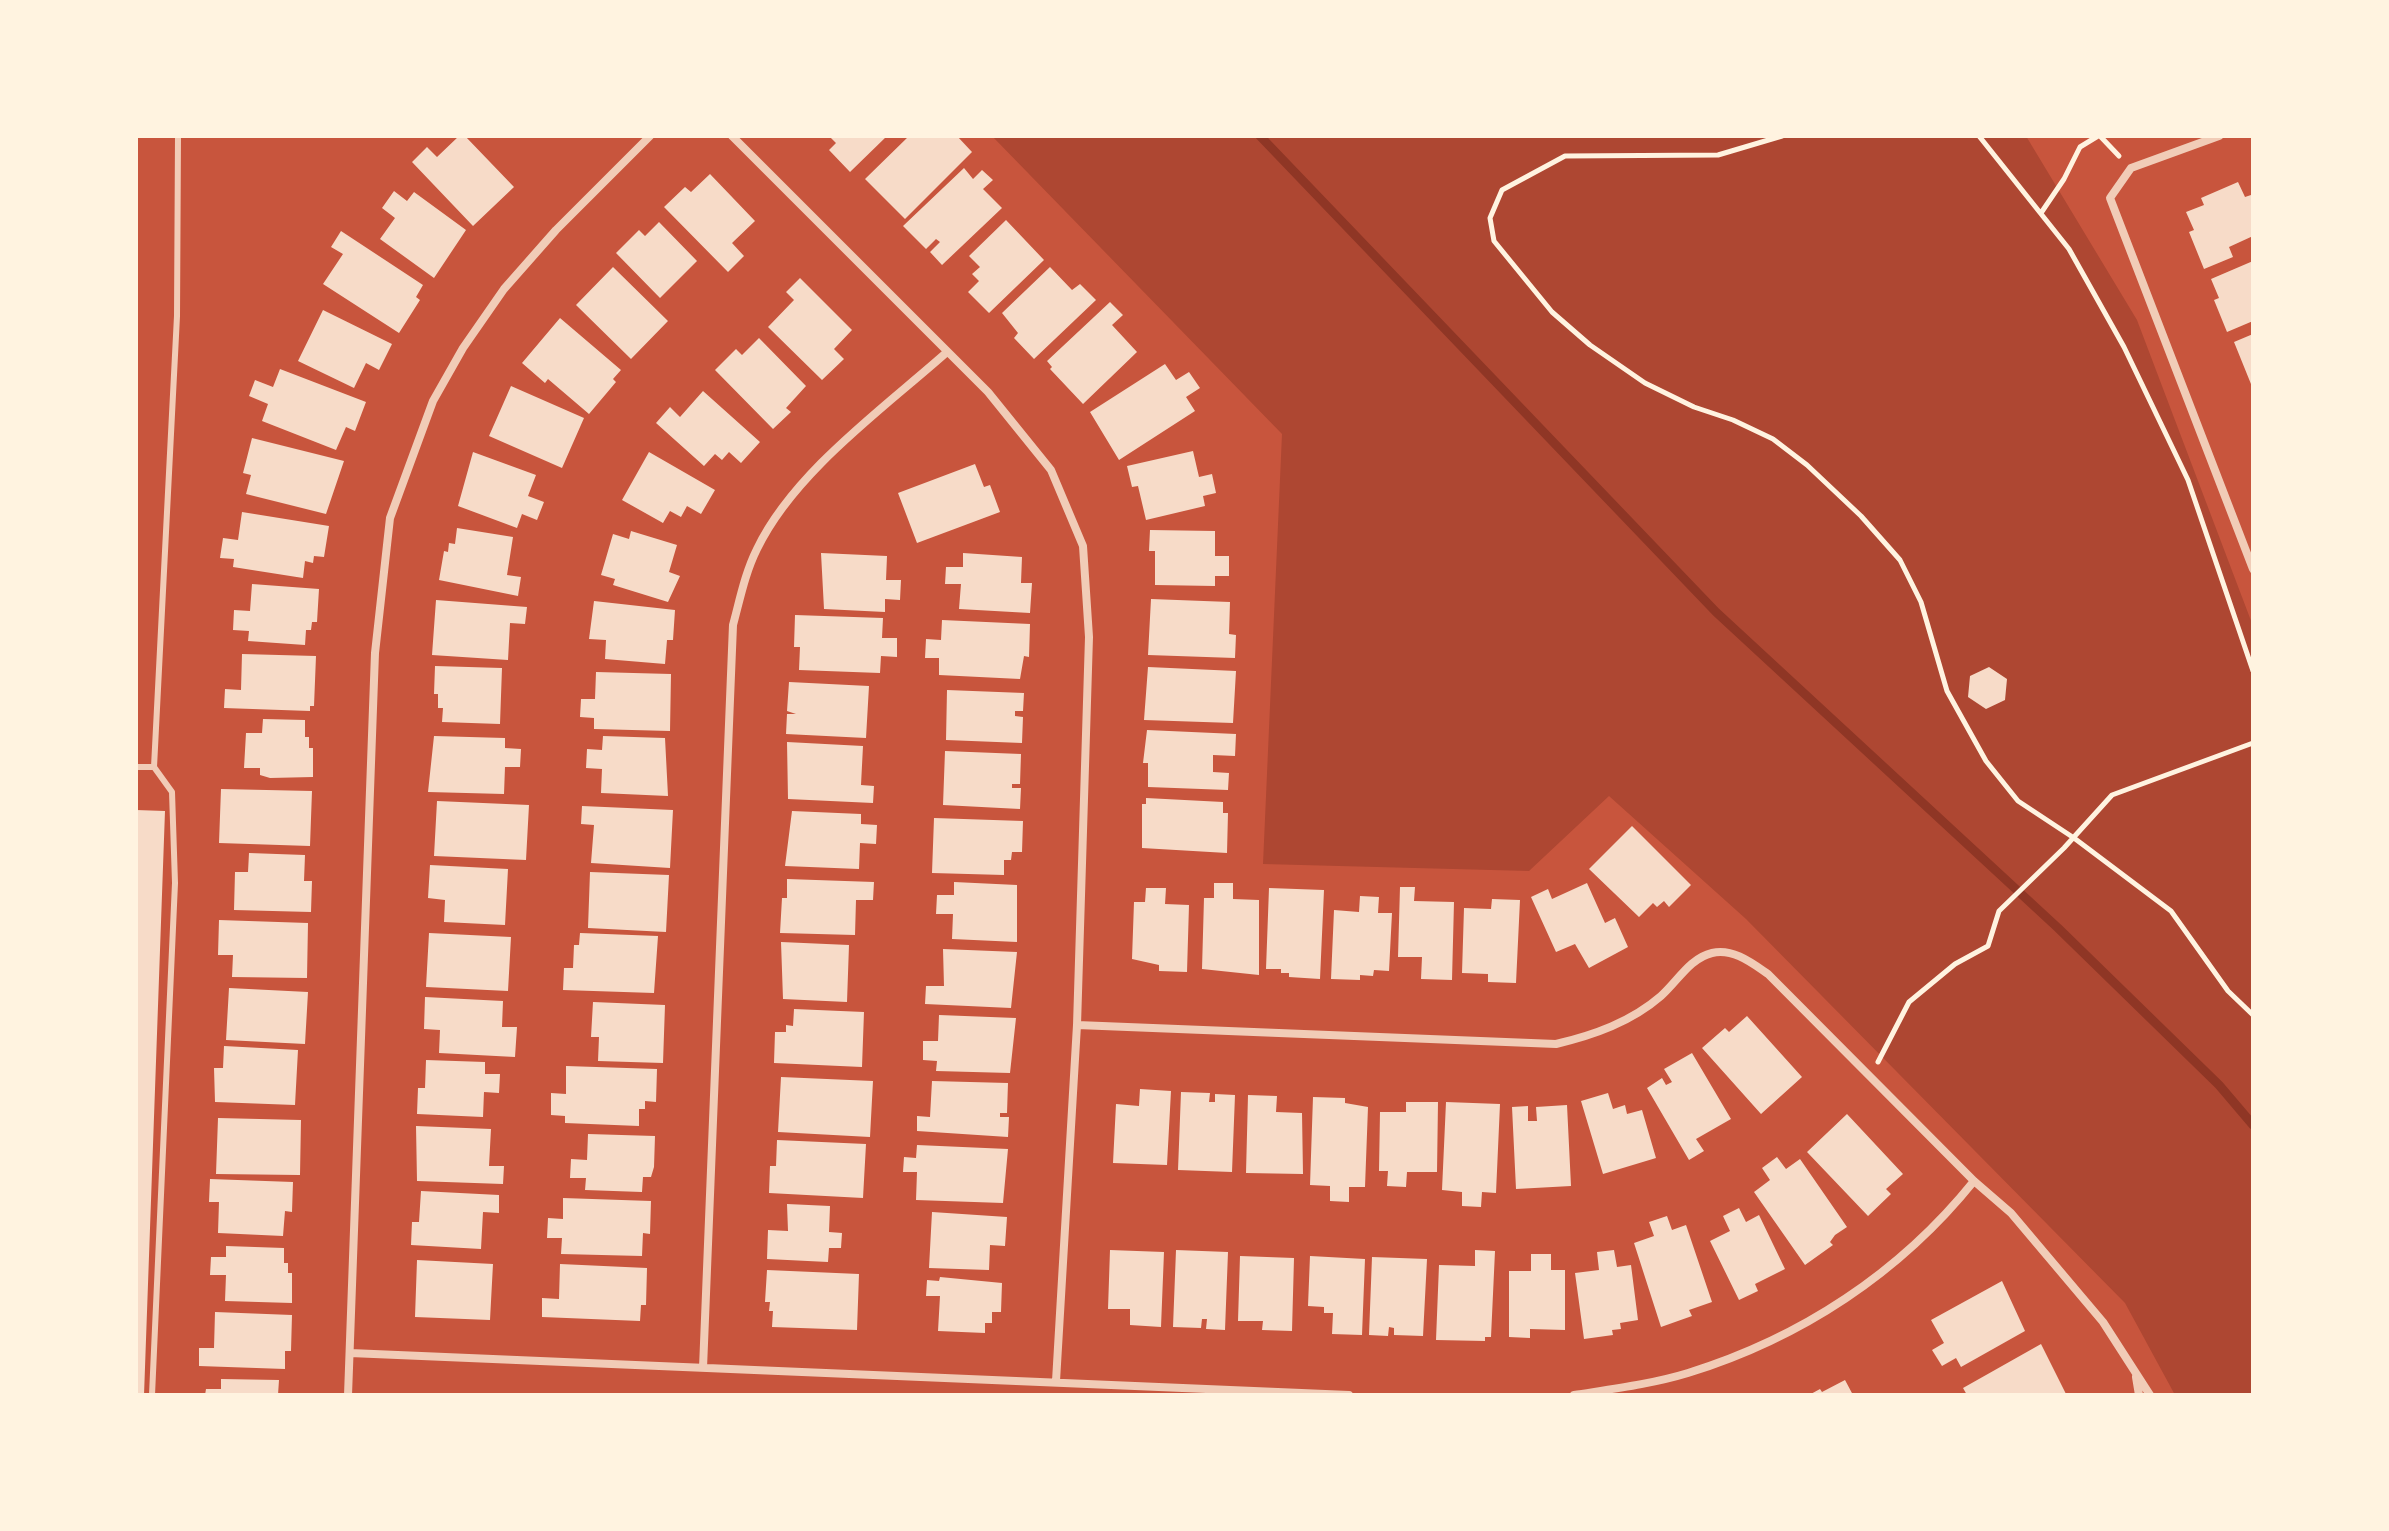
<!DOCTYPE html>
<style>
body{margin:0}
#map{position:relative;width:2389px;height:1531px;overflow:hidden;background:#c8553d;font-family:Figtree,sans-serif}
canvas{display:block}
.frame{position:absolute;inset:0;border:138px solid #fff3e0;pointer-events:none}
</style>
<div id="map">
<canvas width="2389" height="1531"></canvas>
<div class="frame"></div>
</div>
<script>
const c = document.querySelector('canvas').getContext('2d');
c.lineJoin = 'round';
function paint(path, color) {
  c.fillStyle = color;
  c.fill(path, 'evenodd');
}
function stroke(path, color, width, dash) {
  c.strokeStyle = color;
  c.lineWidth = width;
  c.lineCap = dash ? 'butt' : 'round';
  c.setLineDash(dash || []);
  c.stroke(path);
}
paint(new Path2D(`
 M992,136H2026L2137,320L2253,626V1395H2175L2125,1303L1746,919L1609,796L1529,871L1263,864L1282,434Z`), '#ae4732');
stroke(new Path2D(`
 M1260,136L1716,612L2058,928L2219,1085L2253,1125`), '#8f3625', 9);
paint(new Path2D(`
 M459,136H465L514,187L473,226L412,162L427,147L437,157Z
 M829,136H887L850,172L829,150L836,143Z
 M909,136H957L972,152L905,219L865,179Z
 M964,168L973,179L982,170L993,180L983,189L1002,208L942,265L930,252L940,242L936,239L926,249L903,226Z
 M710,174L755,221L732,243L744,256L728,272L664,207L685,187L691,192Z
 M2238,182L2245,197L2251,195L2253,201V236L2229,247L2233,257L2204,269L2189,232L2194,230L2186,212L2204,205L2201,198Z
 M394,191L407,201L414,192L466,230L434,278L380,239L395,218L382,208Z
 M1006,220L1044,260L989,313L968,292L979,281L972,274L980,267L969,256Z
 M659,222L697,261L660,298L616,253L639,230L645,236Z
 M341,231L423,285L416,297L420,300L399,333L323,284L343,254L331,247Z
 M2253,261V321L2227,332L2214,300L2219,298L2211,279Z
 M613,267L668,321L631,359L576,305Z
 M1050,267L1072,290L1080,284L1096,300L1034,359L1014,338L1018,333L1002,313Z
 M800,278L852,330L834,349L844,359L822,380L768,327L794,300L786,292Z
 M1110,302L1123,315L1112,325L1137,352L1083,404L1050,369L1052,367L1047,361Z
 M323,310L392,344L379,370L366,363L354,388L298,361Z
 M560,318L621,370L613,379L616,382L589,414L548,379L545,383L522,363Z
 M2253,334V389L2234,342Z
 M759,338L806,386L786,408L791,412L773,429L715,370L736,349L742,355Z
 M1165,364L1176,380L1189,372L1200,388L1186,397L1195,411L1119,460L1090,412Z
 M280,369L366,402L355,431L346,427L336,450L262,421L268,404L249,396L255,380L273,387Z
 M511,386L584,418L562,468L489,436Z
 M703,391L760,442L741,463L729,452L722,460L715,454L704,466L656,423L670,407L680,417Z
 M252,438L344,461L326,514L246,494L251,475L243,473Z
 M1193,451L1199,477L1212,474L1216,493L1203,496L1205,506L1146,520L1138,486L1132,487L1127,466Z
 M473,452L536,475L528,496L544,502L537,520L522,514L517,528L458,506Z
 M649,452L715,490L701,514L687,506L681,517L670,511L663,523L622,500Z
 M975,464L984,487L990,485L1000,512L917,543L898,493Z
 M242,512L329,526L324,557L314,556L313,563L305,561L303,578L233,567L234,559L220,558L223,538L238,540Z
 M457,528L513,537L507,575L521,577L518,596L439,580L444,551L448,552L449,543L455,544Z
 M1150,530L1215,531V556H1229V576H1215V586L1155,585V551H1149Z
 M631,531L677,545L669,572L680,576L668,602L613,585L615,579L601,575L613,534L629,539Z
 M821,553L887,556L886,580H901L900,600L885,599V612L824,609Z
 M963,553L1022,557L1021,583H1032L1030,613L959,609L961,584H945L946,567H963Z
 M252,584L319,589L317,622H312L311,630H306L305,645L248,641L249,631L233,630L234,610L250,611Z
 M1151,599L1230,602L1229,634L1236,635L1235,658L1148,655Z
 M436,600L527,607L525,624L510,623L508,660L432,655Z
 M594,601L675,610L673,640H667L665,664L605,659L606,640L589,639Z
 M795,615L883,618L882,638H897V657L881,656L880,673L799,670L800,647H794Z
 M942,620L1030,624L1029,657L1024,656L1020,679L939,675V658H925L926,639L941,640Z
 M242,654L316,656L314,706H310V711L224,708L225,689L241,690Z
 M435,666L502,668L500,724L442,722L443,708H438V694H434Z
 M1148,667L1236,671L1233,723L1144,720Z
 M1989,667L2007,679L2005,700L1986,709L1968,697L1970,676Z
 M596,672L671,674L670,731L594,729V718L580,717L581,699H595Z
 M789,682L869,686L866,738L786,734L787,714H796L787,711Z
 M947,690L1024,693L1023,711H1015V716L1023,717L1022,743L946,740Z
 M263,719L305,720V737H309V748H313V777L270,778L260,775V768H244L246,733H262Z
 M1147,730L1236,734L1235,756L1213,755V772L1229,773L1228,790L1148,787V763H1143Z
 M434,736L505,738V748L521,749L520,767H505L504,794L428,792Z
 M603,736L665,738L668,796L601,793L602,769L586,768L587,749L602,750Z
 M787,742L863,746L861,785L874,786L873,803L788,799Z
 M945,751L1021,754L1020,784H1012V788H1021L1020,809L943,805Z
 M221,789L312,791L310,846L219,843Z
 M1146,798L1223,802V813H1228L1227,853L1142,848V804H1146Z
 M437,801L529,805L526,860L434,856Z
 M582,806L673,810L670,868L591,863L594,825L581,824Z
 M136,810L165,811L144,1395H136Z
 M792,811L861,814V824L877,825L876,844L860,843L859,869L785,866Z
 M934,818L1023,821L1022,852H1012L1011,860H1004V875L932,873Z
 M1632,826L1691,885L1669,907L1664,901L1657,907L1653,903L1639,917L1589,869Z
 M249,853L305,855L304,881H312L311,912L234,910L235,872H248Z
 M430,865L508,869L505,925L444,922L445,900L428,898Z
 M590,872L669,875L666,932L588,928Z
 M787,879L874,882L873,900H856L855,935L780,933L782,898H787Z
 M954,882L1017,885V942L952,939L953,914H936L937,895H954Z
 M1214,883H1233V899L1259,900V975L1202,969L1204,898H1214Z
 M1587,883L1605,923L1615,918L1628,947L1589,968L1575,944L1556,952L1531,897L1548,889L1552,899Z
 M1400,887H1415L1414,901L1454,902L1452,980L1421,979L1422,957H1398Z
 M1146,888H1166L1165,904L1189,905L1187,972L1159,971V965L1132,959L1134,902H1145Z
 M1269,888L1324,890L1320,979L1289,977V973H1281V969H1266Z
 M1360,896L1379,897L1378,913H1392L1389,971L1374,970L1373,976L1360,975V980L1331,979L1334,910L1359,912Z
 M1492,899L1520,900L1516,983L1488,982V974L1462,973L1464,908L1491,909Z
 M219,920L308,923L307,978L232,977L233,955H218Z
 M429,933L511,937L508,991L426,987Z
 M580,933L658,936L654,993L563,990L564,968H573L574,945H579Z
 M781,942L849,945L847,1002L783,999Z
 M943,949L1017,952L1011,1008L925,1004L926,986H944Z
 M229,988L308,992L305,1044L226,1040Z
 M425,997L503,1001L502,1027H517L515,1057L439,1053L440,1030L424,1029Z
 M593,1002L665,1005L663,1063L598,1061L599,1037H591Z
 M794,1009L864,1012L862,1067L774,1063L775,1032H786V1025L793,1026Z
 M939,1015L1016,1018L1010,1073L936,1071L937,1061L923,1060V1041H938Z
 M1747,1016L1802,1077L1761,1114L1702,1048L1725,1028L1729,1032Z
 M224,1046L298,1050L295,1105L215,1102L214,1068H223Z
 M1692,1053L1731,1119L1696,1139L1704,1151L1689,1160L1647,1088L1662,1078L1666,1085L1672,1082L1664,1069Z
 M426,1060L485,1062V1074H500L499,1093L484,1092L483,1117L417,1114L418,1088H425Z
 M566,1066L657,1069L656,1102L645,1101V1109H639V1126L565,1123V1116L551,1115V1093L566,1094Z
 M781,1077L873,1081L870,1137L778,1132Z
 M932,1081L1008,1083L1007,1113H1000V1117H1009L1008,1137L917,1131V1116L930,1117Z
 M1140,1089L1171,1091L1167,1165L1113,1163L1116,1104L1139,1106Z
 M1181,1092L1210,1093L1209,1102H1215V1094L1235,1095L1232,1172L1178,1170Z
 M1608,1093L1613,1109L1625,1105L1627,1114L1642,1110L1656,1158L1603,1174L1581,1101Z
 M1248,1095L1277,1096L1276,1112L1302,1113L1303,1174L1246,1173Z
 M1313,1097L1345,1098V1103L1368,1107L1365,1187H1349V1202L1330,1201V1186L1310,1185Z
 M1406,1102H1438L1437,1172H1407L1406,1187L1387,1186L1388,1171H1379L1380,1112H1406Z
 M1446,1102L1500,1104L1496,1193L1482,1192L1481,1207L1462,1206V1192L1442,1190Z
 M1567,1105L1571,1186L1516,1189L1512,1107L1528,1106V1121H1537L1536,1107Z
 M1847,1114L1903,1174L1886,1189L1891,1194L1868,1216L1807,1152Z
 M218,1118L301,1120L300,1175L216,1174Z
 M416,1126L491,1129L489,1166H504L503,1184L417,1181Z
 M588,1134L655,1136L654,1167L651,1177H643L642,1192L585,1190L586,1178H570L571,1159L587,1160Z
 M777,1140L866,1144L863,1198L769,1193L770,1166H776Z
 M917,1145L1008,1149L1003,1203L916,1200L917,1172H903L904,1157L916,1158Z
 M1777,1157L1786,1169L1800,1159L1847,1227L1835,1235L1830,1242L1833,1245L1805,1265L1754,1192L1770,1180L1762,1168Z
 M210,1179L293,1182L292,1212L285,1211L283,1236L218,1233L219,1202H209Z
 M421,1191L499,1195V1213L483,1212L481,1249L411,1245L412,1222H419Z
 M563,1198L651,1201L650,1234L643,1233L642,1256L561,1254L562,1238H547L548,1218L563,1219Z
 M787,1204L830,1206L829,1232L842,1233L841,1248H829L828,1262L767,1259L768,1230L788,1231Z
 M1739,1208L1746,1222L1759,1215L1785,1269L1755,1284L1758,1291L1739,1300L1710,1241L1730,1231L1723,1216Z
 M932,1212L1007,1217L1005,1246L990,1245L989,1270L929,1268Z
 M1667,1216L1672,1230L1686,1225L1712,1302L1689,1310L1692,1316L1661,1327L1634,1243L1654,1236L1649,1222Z
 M226,1246L284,1248V1263H288V1273H292V1303L225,1301L226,1275H210L211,1257H226Z
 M1110,1250L1164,1252L1161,1327L1130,1325V1309H1108Z
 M1176,1250L1228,1252L1225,1330L1206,1329L1207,1319H1202L1201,1328L1173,1327Z
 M1475,1250L1495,1251L1491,1337H1485V1341L1436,1340L1439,1265L1475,1266Z
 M1614,1250L1617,1267L1631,1265L1638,1320L1620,1323L1621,1329L1612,1330L1613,1335L1584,1339L1575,1273L1599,1270L1597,1252Z
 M1531,1254H1551V1270H1565V1330L1530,1329V1338L1509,1337V1271H1531Z
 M1240,1256L1294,1258L1292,1331L1262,1330L1263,1321H1238Z
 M1310,1256L1365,1259L1362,1335L1332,1334L1333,1313H1324V1307L1308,1306Z
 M1372,1257L1427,1259L1423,1336L1394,1335V1328L1389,1327L1388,1336L1369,1335Z
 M417,1260L493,1264L490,1320L415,1317Z
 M560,1264L647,1268L646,1305H641L640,1321L542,1317V1298L559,1299Z
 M767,1270L859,1274L857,1330L772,1327L773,1311H769L770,1302H765Z
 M940,1277L1002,1283L1001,1312H992V1323H985V1333L938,1331L940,1296H926L927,1280L939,1281Z
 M2002,1281L2025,1331L1961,1367L1956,1358L1942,1366L1932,1350L1944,1343L1931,1320Z
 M215,1312L292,1315L291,1351H285V1369L199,1366V1348H214Z
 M2041,1344L2066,1394L1967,1395L1963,1388Z
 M221,1379L279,1380L278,1395H205L206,1389H221Z
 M1845,1380L1853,1395H1809L1820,1389L1822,1392Z`), '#f7dbc8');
stroke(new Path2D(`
 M1782,136L1718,155L1565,156L1502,190L1490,218L1494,241L1552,312L1590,345L1645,383L1694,407L1733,420L1773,439L1807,465L1861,516L1900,560L1921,602L1947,691L1986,761L2018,801L2074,838L2171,911L2228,991L2253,1015
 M1979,136L2069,249L2124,347L2188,480L2253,671
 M2100,136L2119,156
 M2041,213L2064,179L2080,147L2098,136
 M1878,1062L1909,1002L1955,964L1988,946L1999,911L2064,848L2112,795L2253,743`), '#fff3e0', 5);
stroke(new Path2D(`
 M136,767H154L177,316L178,136
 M152,1395L175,883L172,792L154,767`), '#f1ccb7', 6);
stroke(new Path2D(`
 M732,136L988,392L1051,470L1083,546L1089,637L1077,1025L1056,1381
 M2219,136L2131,168L2110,198L2253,569
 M1077,1025L1556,1044C1594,1035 1631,1022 1661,996C1677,982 1690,958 1712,953C1733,948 1752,963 1768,974L1974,1181L2011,1213L2103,1322L2150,1395
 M350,1353L1349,1395
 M703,1368L733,625C740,599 745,573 757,549C794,472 884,408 947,352
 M2136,1377L2139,1395
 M348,1395L375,653L390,518L433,401L463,348L504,289L556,230L650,136
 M1574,1395C1612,1389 1652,1384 1688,1373C1801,1338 1900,1273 1974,1181`), '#f1ccb7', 8);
</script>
